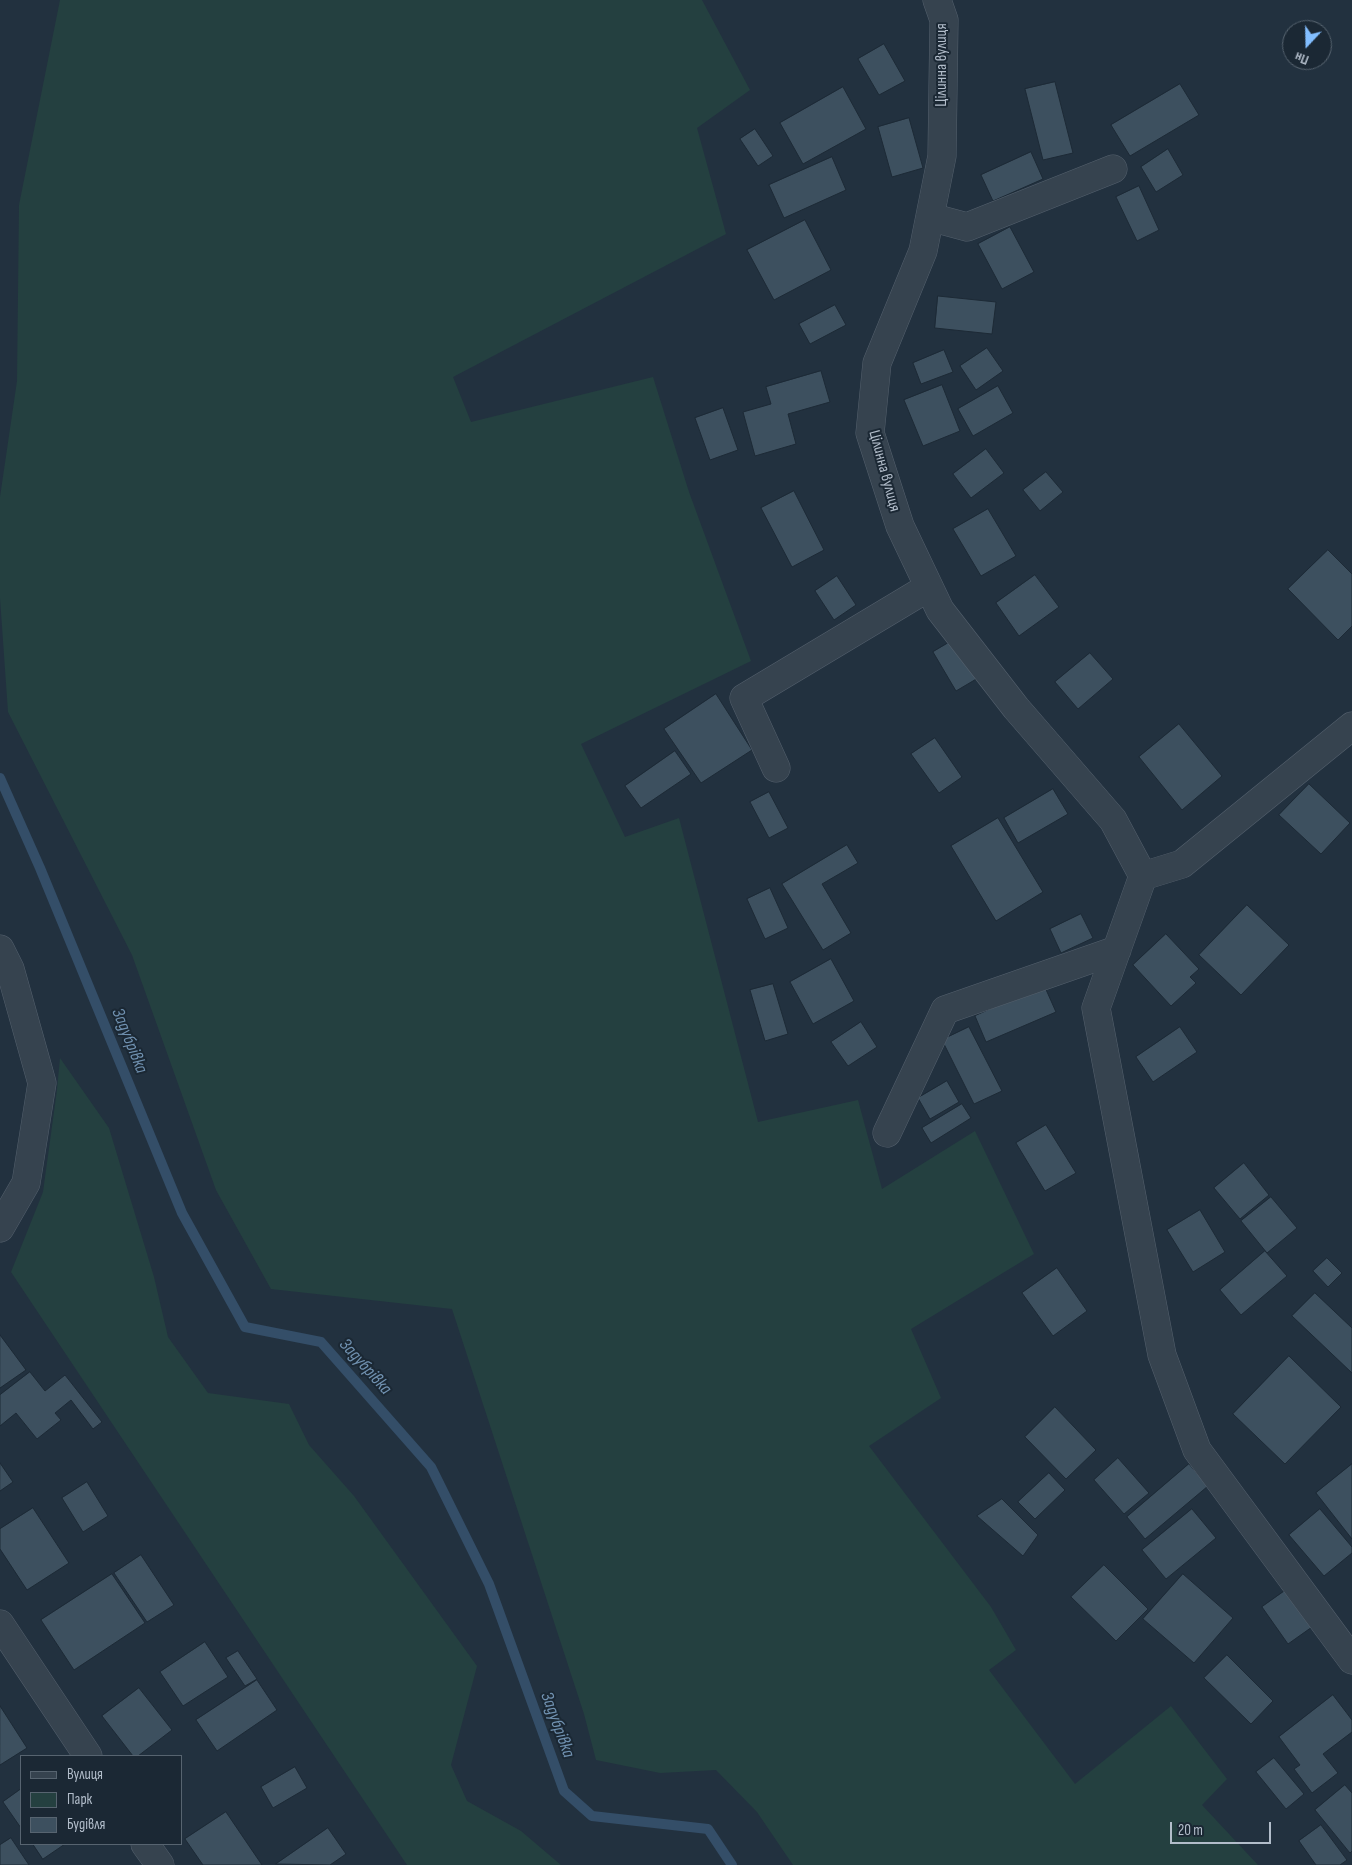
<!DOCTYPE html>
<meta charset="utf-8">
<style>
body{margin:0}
#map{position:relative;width:1352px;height:1865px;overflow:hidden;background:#22313f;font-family:"Sofia Sans Condensed",sans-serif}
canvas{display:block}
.legend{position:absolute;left:20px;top:1755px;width:162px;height:90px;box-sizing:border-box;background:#1b2834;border:1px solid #576470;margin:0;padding:6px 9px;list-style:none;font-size:15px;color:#b2bdca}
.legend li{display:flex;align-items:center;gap:10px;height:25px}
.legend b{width:25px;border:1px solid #576470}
.north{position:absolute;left:1282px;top:20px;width:50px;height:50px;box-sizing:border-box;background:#1b2834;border:1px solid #576470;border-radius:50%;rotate:201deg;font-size:14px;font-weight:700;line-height:20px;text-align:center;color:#b2bdca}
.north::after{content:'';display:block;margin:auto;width:18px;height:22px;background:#82beff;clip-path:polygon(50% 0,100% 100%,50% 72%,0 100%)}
.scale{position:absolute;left:1170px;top:1822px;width:101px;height:22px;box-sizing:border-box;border:2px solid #b2bdca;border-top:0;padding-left:6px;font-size:15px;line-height:18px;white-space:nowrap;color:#b2bdca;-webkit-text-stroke:4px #1b2834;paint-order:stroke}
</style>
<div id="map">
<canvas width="1352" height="1865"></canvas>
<ul class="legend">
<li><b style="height:6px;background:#36434f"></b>Вулиця</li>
<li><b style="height:14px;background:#244040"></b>Парк</li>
<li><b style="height:14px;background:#3d505f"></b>Будівля</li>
</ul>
<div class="north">Пн</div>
<div class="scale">20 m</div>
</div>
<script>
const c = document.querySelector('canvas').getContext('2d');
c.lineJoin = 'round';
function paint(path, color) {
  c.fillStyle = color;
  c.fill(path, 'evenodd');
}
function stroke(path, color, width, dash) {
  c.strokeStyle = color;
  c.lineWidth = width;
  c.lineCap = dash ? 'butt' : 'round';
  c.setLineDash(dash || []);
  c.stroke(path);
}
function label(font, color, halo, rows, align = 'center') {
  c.font = font + ' "Sofia Sans Condensed",sans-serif';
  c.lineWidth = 4;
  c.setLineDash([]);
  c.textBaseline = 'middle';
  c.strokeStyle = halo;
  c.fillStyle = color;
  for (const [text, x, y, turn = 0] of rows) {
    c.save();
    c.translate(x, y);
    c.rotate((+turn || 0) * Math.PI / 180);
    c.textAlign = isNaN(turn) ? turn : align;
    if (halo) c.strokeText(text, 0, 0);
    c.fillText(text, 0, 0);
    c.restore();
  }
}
paint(new Path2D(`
 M60,0H702L750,90L697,128L726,234L453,377L471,422L653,377L689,492L751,661L581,744L625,837L679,818L758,1122L858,1100L882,1189L975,1131L1034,1254L911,1329L941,1398L869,1446L991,1607L1016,1650L989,1670L1075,1784L1171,1706L1227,1779L1202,1805L1258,1865H793L757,1812L716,1770L660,1773L596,1760L584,1714L452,1309L271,1289L216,1190L132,955L8,712L0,598V497L17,381L19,205Z
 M60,1058L109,1128L154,1277L168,1337L208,1393L289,1404L309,1445L354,1496L477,1666L451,1765L467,1801L521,1831L561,1865H407L11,1272L43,1192L57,1090Z`), '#244040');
stroke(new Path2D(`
 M0,778L40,868L182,1213L245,1327L321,1342L431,1467L489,1584L564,1791L592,1816L708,1829L732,1865`), '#344e68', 10);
const building = new Path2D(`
 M884,44L905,81L879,95L858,59Z
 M1055,82L1073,153L1043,160L1025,89Z
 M1180,84L1199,115L1130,156L1111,125Z
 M843,87L866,129L803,164L780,123Z
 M909,118L923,168L892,177L878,127Z
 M755,129L773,156L758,166L740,139Z
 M1168,149L1183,175L1156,192L1141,167Z
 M1031,152L1043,179L993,201L981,175Z
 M832,157L846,190L784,218L769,185Z
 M1139,186L1159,230L1137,241L1116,197Z
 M805,220L831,270L774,300L747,250Z
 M1010,227L1034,272L1002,289L978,244Z
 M938,296L996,302L992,334L935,328Z
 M835,305L846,325L810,344L799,324Z
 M987,348L1003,371L976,390L960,366Z
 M944,350L953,372L921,384L913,363Z
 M821,371L830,402L788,414L796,444L755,456L743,412L771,404L766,387Z
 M942,385L960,431L923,446L904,400Z
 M998,386L1013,413L973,436L958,409Z
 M723,408L738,450L710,460L695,418Z
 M986,449L1004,473L971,498L953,474Z
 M1046,472L1063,492L1040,511L1023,490Z
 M794,491L824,550L792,567L761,508Z
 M988,509L1016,556L981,576L953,529Z
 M1328,550L1352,574V626L1338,640L1288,589Z
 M1035,575L1059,607L1019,636L996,603Z
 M837,576L856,605L834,620L815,591Z
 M955,639L978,678L956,691L933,652Z
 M1090,653L1113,679L1078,709L1055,682Z
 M716,694L752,750L701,783L664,729Z
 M1179,724L1222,776L1182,810L1139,757Z
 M935,738L962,777L939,793L911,754Z
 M675,751L691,774L641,808L625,786Z
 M1309,784L1350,823L1321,854L1279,815Z
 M1053,789L1068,814L1018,843L1004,818Z
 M769,792L788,828L769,838L750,802Z
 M998,818L1043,892L996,921L951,846Z
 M847,845L858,863L822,884L851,933L823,950L782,884Z
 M770,888L788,928L765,939L747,899Z
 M1247,905L1289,945L1241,995L1199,955Z
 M1081,914L1093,938L1061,953L1050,929Z
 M1166,934L1199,969L1190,977L1196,983L1171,1006L1133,965Z
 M831,959L854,1001L813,1024L790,982Z
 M773,984L788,1034L765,1041L750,990Z
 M1044,985L1056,1012L986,1042L975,1016Z
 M861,1022L877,1047L848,1066L831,1042Z
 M969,1027L1002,1091L974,1104L942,1040Z
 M1180,1027L1197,1052L1153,1082L1136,1057Z
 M947,1081L959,1102L930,1119L918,1098Z
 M962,1104L971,1118L931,1143L922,1128Z
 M1046,1125L1076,1173L1045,1191L1016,1143Z
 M1244,1163L1269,1195L1240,1219L1214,1188Z
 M1271,1197L1297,1228L1267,1253L1241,1221Z
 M1200,1210L1225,1252L1193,1272L1167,1230Z
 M1265,1251L1287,1276L1241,1315L1220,1290Z
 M1327,1258L1342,1273L1328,1287L1313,1271Z
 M1057,1268L1087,1311L1053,1336L1022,1293Z
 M1315,1293L1352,1328V1373L1292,1316Z
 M0,1335L26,1370L0,1388Z
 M1289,1356L1341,1407L1285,1464L1233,1414Z
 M30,1372L45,1391L65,1375L102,1422L93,1429L71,1400L55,1413L61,1420L37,1439L16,1413L0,1426V1395Z
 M1055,1407L1096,1450L1066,1479L1025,1437Z
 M1118,1458L1149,1493L1124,1514L1094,1480Z
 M0,1463L13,1482L0,1491Z
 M1189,1464L1208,1486L1145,1539L1127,1517Z
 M1352,1464V1539L1316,1493Z
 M1049,1473L1065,1490L1035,1519L1018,1502Z
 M87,1482L108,1516L83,1532L62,1498Z
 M1002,1499L1038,1535L1023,1556L977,1516Z
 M33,1508L69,1563L27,1590L0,1549V1529Z
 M1192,1509L1216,1538L1166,1579L1142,1550Z
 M1320,1509L1352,1547V1553L1324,1576L1289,1535Z
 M141,1555L174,1605L147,1622L114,1573Z
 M1104,1565L1148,1609L1116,1641L1071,1597Z
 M112,1574L145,1623L74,1670L41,1620Z
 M1183,1574L1233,1618L1194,1663L1143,1619Z
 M1286,1590L1312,1627L1288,1644L1262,1607Z
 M205,1642L228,1677L183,1706L160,1672Z
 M238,1651L257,1679L245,1686L226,1658Z
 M1227,1655L1273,1701L1251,1724L1204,1678Z
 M257,1680L277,1710L217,1751L196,1720Z
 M139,1688L172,1730L138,1756H133L102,1716Z
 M1333,1695L1352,1720V1732L1323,1754L1338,1773L1312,1793L1294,1769L1300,1765L1279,1737Z
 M0,1706L27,1748L0,1765Z
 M1274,1758L1304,1794L1286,1809L1256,1772Z
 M295,1767L307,1788L273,1808L261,1787Z
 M1345,1785L1352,1793V1851L1350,1853L1315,1810Z
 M21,1789V1828L3,1802Z
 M226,1812L262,1865H203L185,1839Z
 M1321,1825L1347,1860L1340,1865H1316L1299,1841Z
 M328,1828L346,1854L330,1865L276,1864Z
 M11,1838L29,1865H0V1845Z
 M33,1844H65L43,1859Z`);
paint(building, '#3d505f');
stroke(building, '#1d2a36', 1);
const minor = new Path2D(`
 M937,0L944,20L942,156L923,251L877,363L870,433L900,526L940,610L1016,708L1113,820L1143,876
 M930,217L967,227L1113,169
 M776,768L744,698L929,587
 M1143,876L1096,1008L1162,1355L1197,1450L1352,1660
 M1143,876L1182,864L1352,726
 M0,949L10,969L42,1083L26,1183L0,1228
 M887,1133L945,1010L1117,950
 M0,1624L88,1756
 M145,1844L160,1865`);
stroke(minor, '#54606d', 29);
stroke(minor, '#36434f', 28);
label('16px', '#b2bdca', '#1b2834', [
 ["Цілинна вулиця",942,65,-90],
 ["Цілинна вулиця",884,471,75]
]);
label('italic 18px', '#7091b0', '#1b2834', [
 ["Задубрівка",129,1041,68],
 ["Задубрівка",365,1367,48],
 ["Задубрівка",557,1725,70]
]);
</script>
